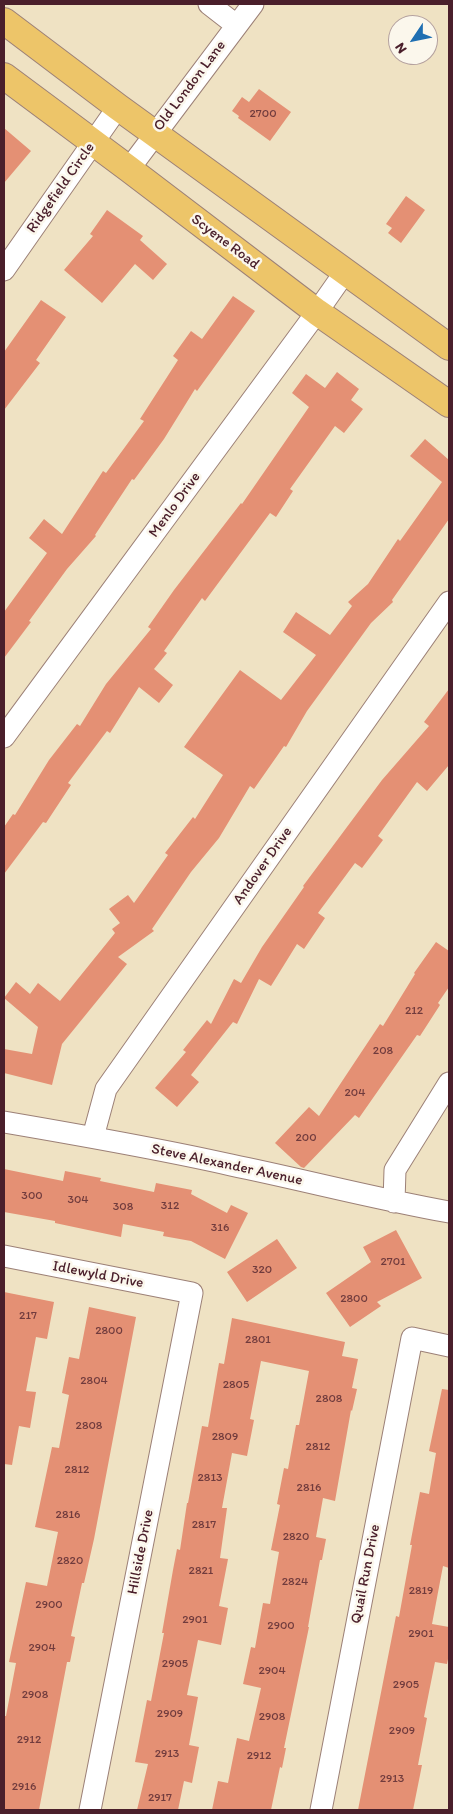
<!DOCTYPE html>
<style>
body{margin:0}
#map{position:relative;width:453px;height:1814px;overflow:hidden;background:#efe2c3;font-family:Itim,sans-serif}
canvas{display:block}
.frame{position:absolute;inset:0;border:5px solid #4a1f2b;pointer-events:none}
.north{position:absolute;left:388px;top:15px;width:50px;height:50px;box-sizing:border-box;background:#fbf7ec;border:1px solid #b4a19f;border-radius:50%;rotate:236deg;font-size:14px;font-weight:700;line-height:20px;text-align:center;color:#4a1f2b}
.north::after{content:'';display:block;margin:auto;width:18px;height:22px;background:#1f6fb2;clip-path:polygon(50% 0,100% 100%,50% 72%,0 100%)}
</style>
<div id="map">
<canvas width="453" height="1814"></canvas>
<div class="frame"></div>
<div class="north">N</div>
</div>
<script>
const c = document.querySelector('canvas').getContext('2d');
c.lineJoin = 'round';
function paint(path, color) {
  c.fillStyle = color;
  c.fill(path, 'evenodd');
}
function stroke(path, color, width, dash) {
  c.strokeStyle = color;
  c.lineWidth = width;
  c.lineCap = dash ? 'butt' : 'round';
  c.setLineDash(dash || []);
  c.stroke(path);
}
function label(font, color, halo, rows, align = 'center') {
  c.font = font + ' Itim,sans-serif';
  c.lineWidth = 5;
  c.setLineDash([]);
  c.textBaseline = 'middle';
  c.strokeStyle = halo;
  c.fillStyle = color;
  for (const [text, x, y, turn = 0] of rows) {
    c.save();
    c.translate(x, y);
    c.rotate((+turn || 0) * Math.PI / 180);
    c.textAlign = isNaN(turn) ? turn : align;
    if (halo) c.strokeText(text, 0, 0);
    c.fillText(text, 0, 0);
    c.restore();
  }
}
paint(new Path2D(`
 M259,89L291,112L270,141L238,118L239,116L232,111L242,97L249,102Z
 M4,128L31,151L4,183Z
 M406,196L425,210L401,243L388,233L392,228L386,224Z
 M107,210L143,236L140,240L167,264L153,280L135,264L102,303L64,270L93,236L90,234Z
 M233,296L255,311L197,391L195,389L164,439L134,480L132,479L95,535L96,536L67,569L29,621L31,622L4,658V612L47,553L29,538L44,519L62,534L103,471L106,473L144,421L140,419L178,360L173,356L191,331L202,339Z
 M41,300L66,317L36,360L40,363L4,410V352Z
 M337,372L359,389L351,400L363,409L344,433L335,426L290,489L293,491L276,517L270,513L205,601L202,598L164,651L167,653L154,669L173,685L159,703L139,687L110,733L107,731L68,783L71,785L46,823L43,822L4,874V827L13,814L15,815L49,760L77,724L80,726L106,684L151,629L148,627L174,590L241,503L242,504L309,407L292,393L306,374L325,388Z
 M425,439L449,460V519L392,600L393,602L371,623L307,711L286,747L284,746L254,789L250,786L219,838L191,872L152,929L154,931L118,957L127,964L62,1044L52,1085L4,1073V1049L32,1054L38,1027L4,998L16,982L30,994L38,983L60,1001L115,933L112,929L120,923L109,909L128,895L134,903L168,855L165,853L193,817L195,819L223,775L184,747L240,670L281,700L316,655L283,632L296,612L330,635L352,606L348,602L368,584L398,539L400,541L442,482L410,456Z
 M449,689V765L427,791L417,782L378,836L383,840L362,868L355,863L318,913L325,918L304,949L297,944L271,986L259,979L237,1024L233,1022L191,1075L199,1082L177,1107L155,1088L186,1052L183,1050L207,1020L211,1024L234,979L241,983L262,947L304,887L303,886L382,780L429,726L424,722Z
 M436,942L449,951V987L438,1003L440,1005L420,1036L417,1035L359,1118L355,1115L304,1168L301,1167L275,1143L309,1107L319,1116L380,1024L383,1026L415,974L414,973Z
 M4,1169L63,1181L65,1171L101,1178L100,1181L154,1192L156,1183L192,1190L191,1194L227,1213L231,1205L248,1213L225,1259L191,1241L163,1236L164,1232L123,1224L121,1237L55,1223V1221L4,1212Z
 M396,1230L422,1278L377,1302L381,1306L350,1327L326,1293L371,1262L363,1247Z
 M277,1239L297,1268L247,1302L227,1272Z
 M4,1292L54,1302L47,1339L36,1337L26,1391L36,1392L30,1428L19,1426L12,1465L4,1464Z
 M89,1307L136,1317L94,1539L84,1583H82L71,1636L75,1637L70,1662H67L39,1810H4V1716H6L16,1663L9,1662L26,1582L47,1586L58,1532L35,1527L52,1447L59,1448L69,1395L62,1393L69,1357L79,1359Z
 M232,1318L345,1342L342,1356L358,1359L352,1388L357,1389L352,1411L351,1410L335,1501L323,1498L316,1537L326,1539L322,1560H320L308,1627H309L284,1748H286L282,1768L280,1767L271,1810H212L218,1781L228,1783L237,1738L249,1741L261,1688L243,1684L251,1647L255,1648L263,1603L270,1604L279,1552L271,1550L280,1505L277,1504L284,1468L288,1469L296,1425H299L309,1371L261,1361L250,1419L254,1420L247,1456L232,1453L222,1508H227L220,1558L228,1559L219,1606L228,1608L221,1645L198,1640L187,1695L198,1697L189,1745L199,1747L192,1783L184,1781L178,1810H137L148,1764L135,1762L147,1700L151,1701L164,1633H162L173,1570L177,1549L180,1550L187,1503H188L202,1426L208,1427L219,1363L224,1364Z
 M442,1389L449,1390V1568L443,1566L432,1624L449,1627V1654L447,1664L435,1662L424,1717L427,1718L418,1765H422L413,1810H358L396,1616L399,1617L412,1545H410L420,1492L429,1494L436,1453L429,1451Z`), '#e49074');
const minor = new Path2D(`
 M209,4L236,25
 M129,169L253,4
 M4,270L118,107
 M4,737L317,312L345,272
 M4,1122C80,1135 156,1148 231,1165C304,1180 376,1199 449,1212
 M93,1137L106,1089L449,602
 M394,1202L395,1170L449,1083
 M4,1256L192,1293L90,1810
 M321,1810L412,1338L449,1346`);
const major = new Path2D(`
 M4,21L118,107L449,347
 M4,76L129,169L317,312L449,404`);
stroke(minor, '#9c8077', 23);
stroke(major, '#9c8077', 28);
stroke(minor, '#fff', 21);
stroke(major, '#edc569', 26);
label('12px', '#703b3d', null, [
 ["2700",263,114],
 ["212",414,1011],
 ["208",383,1051],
 ["204",355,1093],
 ["200",306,1138],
 ["300",32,1196],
 ["304",78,1200],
 ["312",170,1206],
 ["308",123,1207],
 ["316",220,1228],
 ["2701",393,1262],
 ["320",262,1270],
 ["2800",354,1299],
 ["217",28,1316],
 ["2800",109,1331],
 ["2801",258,1340],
 ["2804",94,1381],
 ["2805",236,1385],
 ["2808",329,1399],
 ["2808",89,1426],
 ["2809",225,1437],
 ["2812",318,1447],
 ["2812",77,1470],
 ["2813",210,1478],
 ["2816",309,1488],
 ["2816",68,1515],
 ["2817",204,1525],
 ["2820",296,1537],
 ["2820",70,1561],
 ["2821",201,1571],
 ["2824",295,1582],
 ["2819",421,1591],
 ["2900",49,1605],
 ["2901",195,1620],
 ["2900",281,1626],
 ["2901",421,1634],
 ["2904",42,1648],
 ["2905",175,1664],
 ["2904",272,1671],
 ["2905",406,1685],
 ["2908",35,1695],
 ["2909",170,1714],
 ["2908",272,1717],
 ["2909",402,1731],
 ["2912",29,1740],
 ["2913",167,1754],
 ["2912",259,1756],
 ["2913",392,1779],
 ["2916",24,1787],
 ["2917",160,1798]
]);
label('15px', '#4a1f2b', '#fbf7ec', [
 ["Old London Lane",190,86,-53],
 ["Ridgefield Circle",61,188,-55],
 ["Scyene Road",225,242,37],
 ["Menlo Drive",175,505,-54],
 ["Andover Drive",263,866,-55],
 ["Steve Alexander Avenue",227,1165,12],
 ["Idlewyld Drive",98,1275,11],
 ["Hillside Drive",141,1552,-79],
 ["Quail Run Drive",366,1574,-79]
]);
</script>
